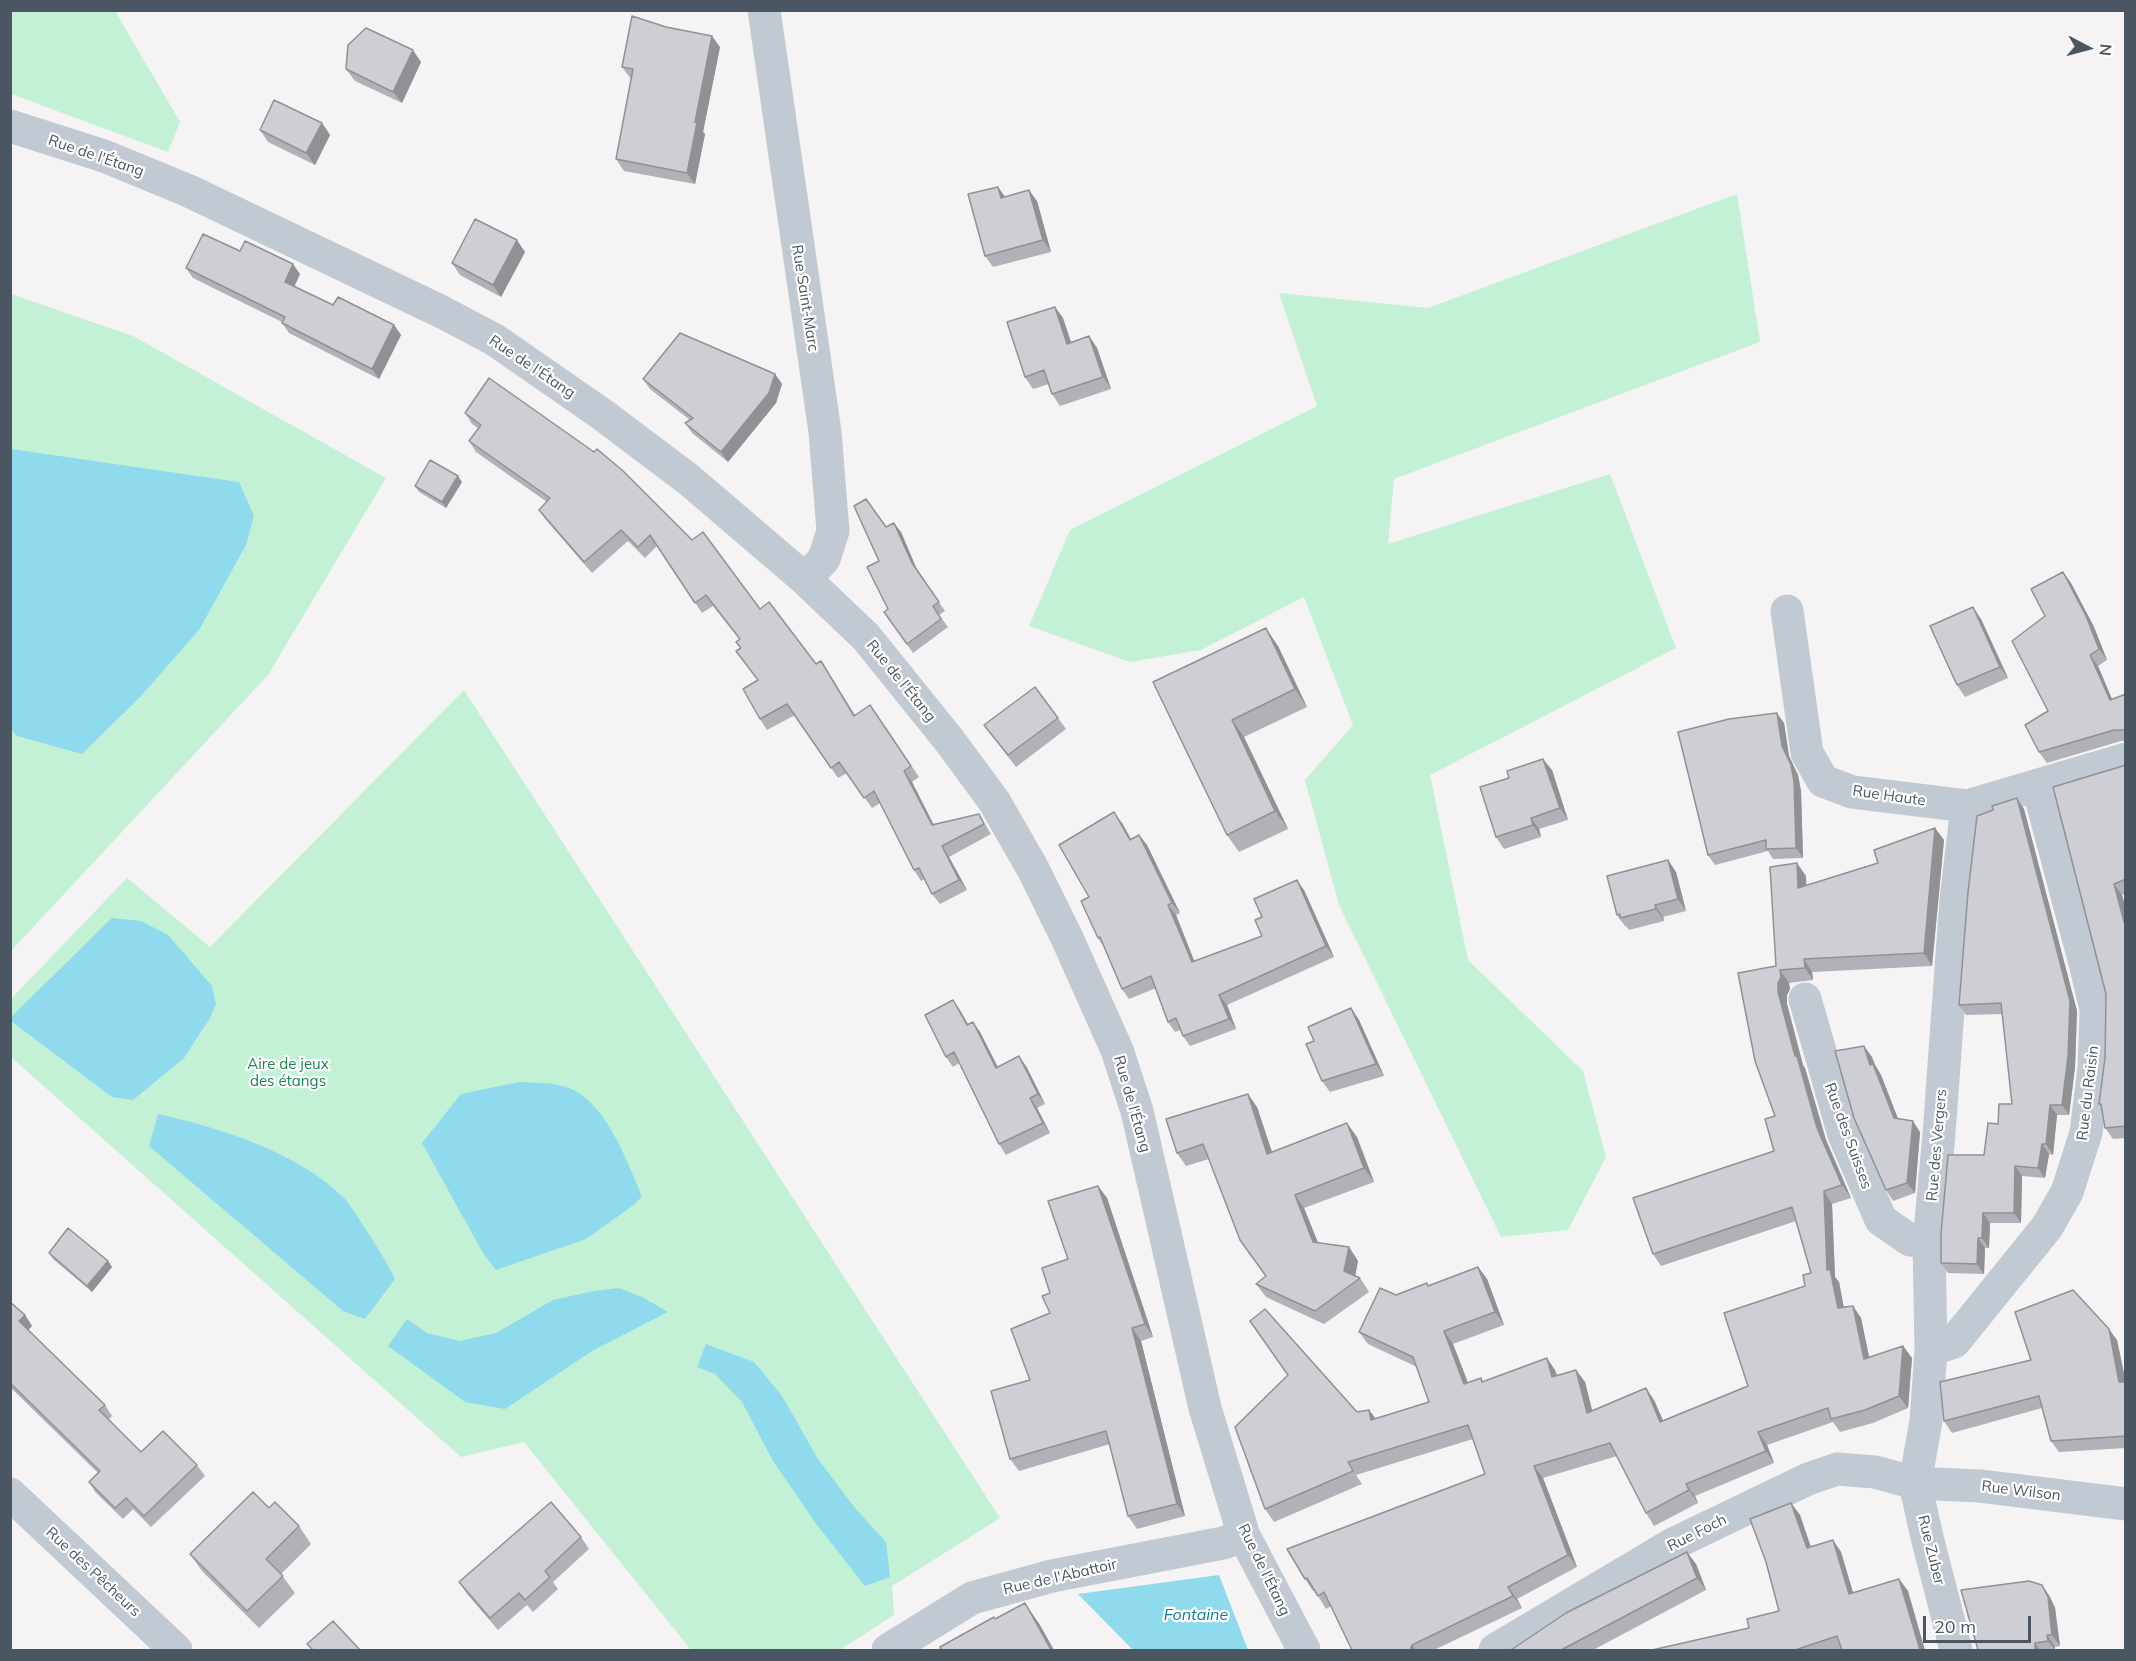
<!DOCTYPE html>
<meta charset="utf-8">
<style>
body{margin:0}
#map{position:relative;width:2136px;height:1661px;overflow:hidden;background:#f5f3f3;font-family:Mulish,sans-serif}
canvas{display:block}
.frame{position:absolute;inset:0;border:12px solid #4a5661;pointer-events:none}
.north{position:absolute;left:2058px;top:18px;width:60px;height:60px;-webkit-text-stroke:4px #fff;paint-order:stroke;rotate:96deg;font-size:16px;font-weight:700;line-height:24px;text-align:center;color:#4a5661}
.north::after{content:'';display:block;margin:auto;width:21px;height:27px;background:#4a5661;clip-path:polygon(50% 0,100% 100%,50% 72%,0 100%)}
.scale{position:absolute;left:1923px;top:1616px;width:108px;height:27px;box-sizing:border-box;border:3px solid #4a5661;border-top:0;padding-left:8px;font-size:18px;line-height:21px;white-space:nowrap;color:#4a5661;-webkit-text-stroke:4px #fff;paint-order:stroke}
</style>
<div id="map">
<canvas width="2136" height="1661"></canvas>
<div class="frame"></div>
<div class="north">N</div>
<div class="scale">20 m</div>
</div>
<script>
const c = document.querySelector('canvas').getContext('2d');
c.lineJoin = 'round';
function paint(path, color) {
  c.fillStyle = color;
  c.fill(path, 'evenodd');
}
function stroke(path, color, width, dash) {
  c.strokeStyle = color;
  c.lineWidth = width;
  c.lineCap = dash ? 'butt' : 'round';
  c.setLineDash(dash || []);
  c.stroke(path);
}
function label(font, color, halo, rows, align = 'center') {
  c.font = font + ' Mulish,sans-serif';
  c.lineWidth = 4.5;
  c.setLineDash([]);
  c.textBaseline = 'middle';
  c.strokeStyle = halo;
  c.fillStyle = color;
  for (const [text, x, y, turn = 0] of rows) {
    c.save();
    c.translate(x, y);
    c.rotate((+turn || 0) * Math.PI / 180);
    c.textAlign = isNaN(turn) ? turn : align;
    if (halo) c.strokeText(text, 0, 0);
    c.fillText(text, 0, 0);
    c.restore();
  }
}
paint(new Path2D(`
 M10,11H115L180,122L168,152L11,94Z
 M1737,194L1760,342L1394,479L1388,544L1610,474L1676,648L1430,775L1468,960L1583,1071L1606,1157L1568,1230L1501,1237L1339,905L1305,780L1353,725L1304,597L1201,650L1130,662L1029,626L1070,530L1317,406L1279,293L1428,308Z
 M11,294L133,336L386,478L268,675L11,951Z
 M464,690L1000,1518L892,1586L894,1615L840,1650H691L524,1442L461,1457L11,1057V999L127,878L210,947Z`), '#c3f1d5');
paint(new Path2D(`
 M11,449L239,482L254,516L246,545L199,630L141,696L82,754L17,736L11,729Z
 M112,918L141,921L168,935L212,986L216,1004L210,1018L184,1058L133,1100L112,1097L11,1021V1017Z
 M519,1082C534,1083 552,1082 566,1087C605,1099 627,1161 642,1196L635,1204L586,1239L496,1270L483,1253L422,1143L461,1094Z
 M158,1114C220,1128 298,1152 344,1198C349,1203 353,1210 357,1216C371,1237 384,1257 395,1279L365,1319L343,1311L149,1146Z
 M619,1288L642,1297L668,1312L592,1351L505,1409L465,1402L388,1346L407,1319L427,1333L460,1341L496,1333L553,1300L594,1291Z
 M706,1344L754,1362L782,1396L818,1459L855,1508L886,1542L890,1577L865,1586L817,1525L773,1461L742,1402L715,1374L697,1367Z
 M1219,1575L1248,1650H1133L1078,1594Z`), '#90daee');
stroke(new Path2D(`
 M764,10L825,432L833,531L824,559L805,579
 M10,126L104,156L189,191L442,312L495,340L603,415L688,479L805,579L866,637L949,740L994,801L1033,869L1067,938L1117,1050L1137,1111L1205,1408L1244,1536L1304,1650
 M1787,611L1807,753L1823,781L1852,792L1967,806L2126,759
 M1805,999L1844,1135L1881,1220L1910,1240L1929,1243
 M1931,1350L1954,1342L2047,1227L2067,1192L2086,1133L2094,1068L2096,1009L2085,963L2038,787
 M10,1494L176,1650
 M888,1650L972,1598L1052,1576L1223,1543L1244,1536
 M1495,1650L1673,1544L1808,1479L1837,1469L1875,1472L1915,1483L1980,1486L2126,1504
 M1956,1650L1927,1537L1915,1483L1926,1421L1931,1350L1929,1243L1939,1134L1956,900L1967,806`), '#c1cad2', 33);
paint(new Path2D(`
 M720,47L703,132L705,134L695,184L624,171L616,159L631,79L622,67Z
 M421,62L402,103L355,81L346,69Z
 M322,123L330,135L315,165L268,142L260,130Z
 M1037,201L1051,252L993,267L985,256Z
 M240,251L300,274L294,287L333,305L394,325L401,335L379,379L289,333L282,323V322L193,278L186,268Z
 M525,252L501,297L460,275L452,263Z
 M1063,318L1071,342L1089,336L1097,348L1111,389L1060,406L1052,394L1049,384L1033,389L1025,377Z
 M775,374L782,384L776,403L728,462L692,433L685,423L690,420L650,389L643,379Z
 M465,413L760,609L816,664L821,661L855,715L870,705L919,777L912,782L933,824L979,814L991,834L949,857L967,890L940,904L932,894L925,879L921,881L914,870L880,803L872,808L847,773L838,778L795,715L767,730L760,719L758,680L741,648L740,640L713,606L702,613L657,546L645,558L628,541L592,573L546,520L539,510L547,502L476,452L469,441L478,428L472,424Z
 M462,482L446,508L419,492L415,486Z
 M886,527L901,532L918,572L945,611L939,615L948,627L913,653L884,612L888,609L879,561Z
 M2063,572L2071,583L2094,627L2107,660L2098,666L2112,699L2126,694V741H2121L2047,763L2039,752L2048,711Z
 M1981,619L2008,678L1965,697L1957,685Z
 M1278,646L1307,707L1244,737L1288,829L1239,852L1227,835L1153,682Z
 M1058,718L1066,729L1016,767L984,725Z
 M1784,723L1789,756L1798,775L1801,791L1803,858L1773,859L1768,851L1715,865L1708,855Z
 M2126,765V893L2122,895L2126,909V1138L2113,1139L2105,1128L2101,1106L2099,1104L2105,1058L2106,994L2053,787Z
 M1552,770L1568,820L1539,829L1541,837L1504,849L1496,837Z
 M2017,798L2024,809L2077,1011L2075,1067L2069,1115H2057L2053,1155L2049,1154L2045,1178L2022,1176L2021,1223H1990L1989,1248H1985L1984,1274L1948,1273L1941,1263L1998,1124L2012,1104L2002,1014L1966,1015L1959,1005L1993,810Z
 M1122,823L1131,839L1139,835L1147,845L1180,913L1176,915L1194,961L1262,936V917L1304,890L1334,957L1227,1005L1236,1029L1190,1046L1183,1036L1181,1030L1175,1032L1168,1022L1156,988L1129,999L1122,989L1104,947L1098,938L1089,897Z
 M1935,828L1944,840L1932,966L1812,972L1813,980L1789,983L1790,989L1787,995V1004L1803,1065L1805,1068L1826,1140L1851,1198L1832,1204L1835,1277L1839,1282L1844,1307L1853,1306L1861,1318L1869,1357L1903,1346L1912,1358L1908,1408L1873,1423L1840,1432L1833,1422L1767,1445L1774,1463L1695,1496L1698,1503L1654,1526L1646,1513L1617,1456L1543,1478L1577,1567L1517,1599L1522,1608L1434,1650H1352L1331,1606L1326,1609L1315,1591H1313L1305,1579L1485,1474L1473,1439L1356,1475L1362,1484L1274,1522L1265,1509L1357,1412L1369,1410L1376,1419L1429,1402L1417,1367L1368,1344L1359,1332L1396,1295L1429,1286L1478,1267L1487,1279L1504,1325L1453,1344L1468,1383L1484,1381L1555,1370L1557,1375L1576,1370L1585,1382L1592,1411L1654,1400L1663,1421L1748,1386L1805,1286L1811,1273L1796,1221L1661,1266L1653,1254L1774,1151L1776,966L1806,876V886L1878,863Z
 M1668,860L1676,872L1686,911L1663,917L1664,921L1629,930L1626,926H1625L1617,915Z
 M953,1000L968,1024L973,1022L980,1032L998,1067L1026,1066L1045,1104L1037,1108L1050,1133L1006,1155L999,1144L959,1063L953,1067L946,1057Z
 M1351,1008L1359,1020L1384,1076L1330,1092L1322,1081L1314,1041Z
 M1872,1057L1875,1065L1881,1075L1898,1119L1920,1132L1915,1193L1893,1201L1886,1190Z
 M1257,1107L1272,1152L1357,1137L1374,1182L1304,1208L1318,1243L1349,1247L1358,1261L1355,1276L1360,1278L1369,1292L1324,1324L1266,1297L1256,1284L1266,1276L1209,1159L1186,1166L1177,1153Z
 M1098,1186L1107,1198L1153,1337L1141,1341L1185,1516L1137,1529L1128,1516L1110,1444L1019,1471L1010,1459L1030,1380L1050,1313V1293L1068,1259Z
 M49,1253L108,1261L112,1267L92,1292L53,1259Z
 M10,1302L25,1315L32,1326L28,1330L105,1405L112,1416L108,1420L141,1452L197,1465L205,1476L151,1527L133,1509L123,1519L96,1493L89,1482L98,1473L10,1387Z
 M2117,1340L2126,1382V1448L2059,1452L2051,1441L2042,1408L1952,1433L1944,1421Z
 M1791,1503L1800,1515L1811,1547L1833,1540L1841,1552L1853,1593L1899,1579L1908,1591L1840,1650H1652L1749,1628L1779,1611Z
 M269,1508L299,1526L311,1544L281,1574L295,1593L259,1628L202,1571L190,1554Z
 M581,1537L589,1549L553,1582L558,1589L533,1612L527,1605L498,1630L467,1594L459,1582Z
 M1696,1564L1706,1590L1593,1650H1511Z
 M2042,1585L2050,1597L2055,1608L2060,1646L2055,1647V1650H1978Z`), '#b0b2b7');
paint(new Path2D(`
 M712,36L720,47L703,132L705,134L695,184L687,173L695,122Z
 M413,50L421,62L402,103L393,92Z
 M322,123L330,135L315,165L306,153Z
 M998,187L1006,198H1001Z
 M1029,190L1037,201L1051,252L1043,240Z
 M517,240L525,252L501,297L493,285Z
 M293,264L300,274L292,292L285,282Z
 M1055,307L1063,318L1075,355L1067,344Z
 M394,325L401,335L379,379L372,369Z
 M1089,336L1097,348L1111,389L1103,377Z
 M775,374L782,384L776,403L728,462L721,452Z
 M458,476L462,482L446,508L442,502Z
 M894,523L901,532L918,572L912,563Z
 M2063,572L2071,583L2094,627L2107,660L2099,649Z
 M1973,607L1981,619L2008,678L2000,667Z
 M1266,628L1278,646L1307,707L1295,689Z
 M2090,655L2098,666L2117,711L2110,700Z
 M821,661L828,672L861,726L854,716Z
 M1777,713L1784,723L1789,756L1798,775L1801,791L1803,858L1796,848Z
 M1232,720L1244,737L1288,829L1275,811Z
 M1543,759L1552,770L1568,820L1560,808Z
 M904,771L912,782L939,835L932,825Z
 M2017,798L2024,809L2077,1011L2075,1067L2069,1115L2062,1105Z
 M1114,812L1122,823L1137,850L1130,840Z
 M1531,818L1539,829L1541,837L1533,825Z
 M1935,828L1944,840L1932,966L1924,953Z
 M1139,835L1147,845L1180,913L1172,903Z
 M942,846L949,857L967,890L959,880Z
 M1668,860L1676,872L1686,911L1678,899Z
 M1797,863L1806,876L1807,901L1798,888Z
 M1297,880L1304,890L1334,957L1326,946Z
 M2114,884L2122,895L2126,909V929Z
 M1168,905L1176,915L1199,973L1192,962Z
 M1655,905L1663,917L1664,921L1656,909Z
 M1804,959L1812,972L1813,980L1805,968Z
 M1780,970L1789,983L1790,989L1787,995V1004L1803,1065L1805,1068L1826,1140L1851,1198L1842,1185L1817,1128L1795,1056L1778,992V983Z
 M1219,995L1227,1005L1236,1029L1229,1019Z
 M953,1000L960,1010L974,1035L967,1025Z
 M1351,1008L1359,1020L1384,1076L1376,1064Z
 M973,1022L980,1032L1003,1078L996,1068Z
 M1864,1046L1872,1057L1875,1065L1881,1075L1902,1129L1894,1118L1870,1065Z
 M1019,1056L1026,1066L1045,1104L1038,1094Z
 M1248,1094L1257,1107L1277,1167L1267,1154Z
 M1030,1098L1037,1108L1050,1133L1043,1123Z
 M2050,1105L2057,1115L2053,1155L2046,1144Z
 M1913,1121L1920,1132L1915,1193L1907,1183Z
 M1347,1123L1357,1137L1374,1182L1364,1168Z
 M2042,1144L2049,1154L2045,1178L2038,1168Z
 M2015,1166L2022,1176L2021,1223L2014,1213Z
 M1098,1186L1107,1198L1153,1337L1145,1324Z
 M1824,1191L1832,1204L1835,1277L1839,1282L1846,1321L1838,1308L1827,1270Z
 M1295,1195L1304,1208L1323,1255L1313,1242Z
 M1983,1213L1990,1223L1989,1248L1982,1238Z
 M1978,1238L1985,1248L1984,1274L1977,1264Z
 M1349,1247L1358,1261L1354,1282L1344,1271Z
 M108,1261L112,1267L92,1292L87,1286Z
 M1478,1267L1487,1279L1504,1325L1495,1312Z
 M1853,1306L1861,1318L1872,1371L1864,1359Z
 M25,1315L32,1326L26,1332L19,1321Z
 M1132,1328L1141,1341L1185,1516L1177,1504Z
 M2109,1329L2117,1340L2126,1384L2119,1382Z
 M1444,1331L1453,1344L1473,1396L1464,1384Z
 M1903,1346L1912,1358L1908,1408L1899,1396Z
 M1547,1358L1555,1370L1561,1389L1552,1377Z
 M1576,1370L1585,1382L1596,1425L1587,1413Z
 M1646,1388L1654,1400L1669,1434L1660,1422Z
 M1369,1410L1378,1422L1371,1420Z
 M1758,1432L1767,1445L1774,1463L1766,1451Z
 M1534,1466L1543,1478L1577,1567L1568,1555Z
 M1686,1484L1695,1496L1698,1503L1689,1490Z
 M1791,1503L1800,1515L1815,1560L1807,1548Z
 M1833,1540L1841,1552L1857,1606L1849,1594Z
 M1687,1552L1696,1564L1706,1590L1697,1578Z
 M1899,1579L1908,1591L1925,1650H1920Z
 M2042,1585L2050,1597L2055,1608L2060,1646L2052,1635Z
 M1508,1587L1517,1599L1522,1608L1513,1596Z
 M1025,1603L1040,1625L1054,1650H1051Z
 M2047,1635L2055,1647V1650L2048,1641Z
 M2035,1643L2040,1650H2035Z
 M1412,1645L1416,1650H1410Z`), '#909195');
const building = new Path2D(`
 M632,16L666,27L712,36L695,122L697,123L687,173L616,159L633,69L622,67Z
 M366,28L413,50L393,92L346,69L348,45Z
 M274,100L322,123L306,153L260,130Z
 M998,187L1001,198L1029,190L1043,240L985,256L968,194Z
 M475,219L517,240L493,285L452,263Z
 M203,234L240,251L245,241L293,264L285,282L333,305L338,297L394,325L372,369L282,323L285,317L186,268Z
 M1055,307L1067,344L1089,336L1103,377L1052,394L1044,370L1025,377L1007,322Z
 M680,333L775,374L769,393L721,452L685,423L693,418L643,379Z
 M489,378L594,452L597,449L622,470L692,540L703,532L760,609L769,602L816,664L821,661L854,716L870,705L911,766L904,771L932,825L979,814L984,824L942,846L959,880L932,894L919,868L914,870L874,791L864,798L839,762L831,768L787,704L760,719L743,689L758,680L736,651L741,648L736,642L740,639L706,595L695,603L650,535L638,547L621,530L584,562L539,510L550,498L469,441L481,425L465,413Z
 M430,460L458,476L442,502L415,486Z
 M866,499L886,527L894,523L912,563L939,602L933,606L941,619L907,644L884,612L888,609L867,567L879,561L854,506Z
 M2063,572L2086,616L2099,649L2090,655L2110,700L2126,694V731L2123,730H2114L2039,752L2025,725L2048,711L2012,641L2045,616L2031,589Z
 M1973,607L2000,667L1957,685L1930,626Z
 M1266,628L1295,689L1232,720L1275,811L1227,835L1153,682Z
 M1035,687L1058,718L1008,755L984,725Z
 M1777,713L1782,746L1791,765L1794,781L1796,848L1766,849V840L1708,855L1678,732L1729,719Z
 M1543,759L1560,808L1531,818L1533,825L1496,837L1480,787L1509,778L1507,771Z
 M2126,765V879L2114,884L2126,929V1126L2105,1128L2101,1104H2099L2105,1058L2106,994L2053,787Z
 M2017,798L2070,1001L2068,1056L2062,1105H2050L2046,1144H2042L2038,1168L2015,1166L2014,1213H1983L1982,1238H1978L1977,1264L1941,1263V1234L1948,1155H1984L1988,1123L1998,1124L1999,1104H2012L2001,1003L1959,1005L1968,892L1977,816L1993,810L1992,806Z
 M1114,812L1130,840L1139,835L1172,903L1168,905L1192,962L1262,936L1255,920L1262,917L1254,899L1297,880L1326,946L1219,995L1229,1019L1183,1036L1176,1018L1168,1022L1151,976L1122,989L1100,937L1098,938L1081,901L1089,897L1059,845Z
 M1935,828L1924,953L1804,959L1805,968L1780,970L1781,977L1778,983V992L1795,1056H1797L1817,1128L1842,1185L1824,1191L1827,1270L1830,1269L1838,1308L1853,1306L1864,1359L1903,1346L1899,1396L1865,1410L1831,1419L1828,1408L1758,1432L1766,1451L1686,1484L1689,1490L1646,1513L1610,1443L1534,1466L1568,1555L1508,1587L1513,1596L1412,1645L1410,1650H1352L1324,1592L1318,1596L1307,1578L1305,1579L1287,1549L1485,1474L1468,1425L1348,1462L1353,1471L1265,1509L1235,1427L1288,1375L1250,1321L1265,1309L1357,1412L1369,1410L1371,1420L1429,1402L1413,1357L1359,1332L1380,1288L1396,1295L1427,1283L1428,1286L1478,1267L1495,1312L1444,1331L1464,1384L1481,1378L1482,1382L1547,1358L1552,1377L1576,1370L1587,1413L1646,1388L1660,1422L1748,1386L1724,1313L1805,1286L1803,1275L1811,1273L1792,1207L1653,1254L1633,1198L1774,1151L1765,1119L1775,1116L1755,1061L1738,973L1776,966L1770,867L1797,863L1798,888L1878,863L1874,850Z
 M1668,860L1678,899L1655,905L1656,909L1620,918V914L1617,915L1607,876Z
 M953,1000L967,1025L973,1022L996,1068L1019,1056L1038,1094L1030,1098L1043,1123L999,1144L954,1052L946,1057L925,1015Z
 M1351,1008L1376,1064L1322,1081L1306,1044L1314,1041L1308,1027Z
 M1864,1046L1870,1065L1873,1064L1894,1118L1913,1121L1907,1183L1886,1190L1854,1118L1835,1051Z
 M1248,1094L1267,1154L1347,1123L1364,1168L1295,1195L1313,1242L1349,1247L1344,1271L1360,1278L1315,1311L1256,1284L1266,1276L1240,1240L1203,1144L1177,1153L1166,1119Z
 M1098,1186L1145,1324L1132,1328L1177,1504L1128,1516L1106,1431L1010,1459L991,1391L1030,1380L1011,1329L1050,1313L1042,1296L1050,1293L1042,1268L1068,1259L1048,1201Z
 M68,1228L108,1261L87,1286L49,1253Z
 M2073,1290L2109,1329L2119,1382H2126V1436L2051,1441L2039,1396L1944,1421L1940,1382L2031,1360L2015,1312Z
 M10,1302L25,1315L19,1321L105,1405L99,1410L141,1452L163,1431L197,1465L144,1516L126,1498L115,1508L89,1482L100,1471L10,1383Z
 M253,1492L269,1508L275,1502L299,1526L266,1559L283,1576L247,1611L190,1554Z
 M551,1502L581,1537L545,1571L550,1577L525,1600L519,1593L490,1618L459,1582Z
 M1791,1503L1807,1548L1833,1540L1849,1594L1899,1579L1920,1650H1842L1837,1636L1795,1650H1652L1749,1628L1747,1619L1779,1611L1766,1562L1750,1519Z
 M1687,1552L1697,1578L1561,1650H1511L1566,1613Z
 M2029,1581L2042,1585L2048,1597L2052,1635H2047L2048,1641L2035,1643V1650H1978L1961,1590Z
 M1025,1603L1051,1650H938L941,1649L940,1647L994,1617L995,1619Z
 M333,1621L360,1650H313L307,1644Z`);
paint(building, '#cdcfd5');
stroke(building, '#909195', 1.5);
label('15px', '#4a5661', '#fff', [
 ["Rue de l'Étang",96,156,19],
 ["Rue Saint-Marc",805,298,81],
 ["Rue de l'Étang",532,367,34],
 ["Rue de l'Étang",901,681,51],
 ["Rue Haute",1889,796,8],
 ["Rue du Raisin",2088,1093,-83],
 ["Rue de l'Étang",1132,1104,74],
 ["Rue des Suisses",1848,1136,70],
 ["Rue des Vergers",1937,1145,-85],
 ["Rue Wilson",2021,1491,7],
 ["Rue Foch",1697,1533,-27],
 ["Rue Zuber",1931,1550,76],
 ["Rue de l'Étang",1264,1570,64],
 ["Rue des Pêcheurs",93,1572,43],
 ["Rue de l'Abattoir",1060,1577,-13]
]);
label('15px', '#17864f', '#fff', [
 ["Aire de jeux",288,1064],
 ["des étangs",288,1081]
]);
label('italic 16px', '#0c7c9b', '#fff', [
 ["Fontaine",1196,1615]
]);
</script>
